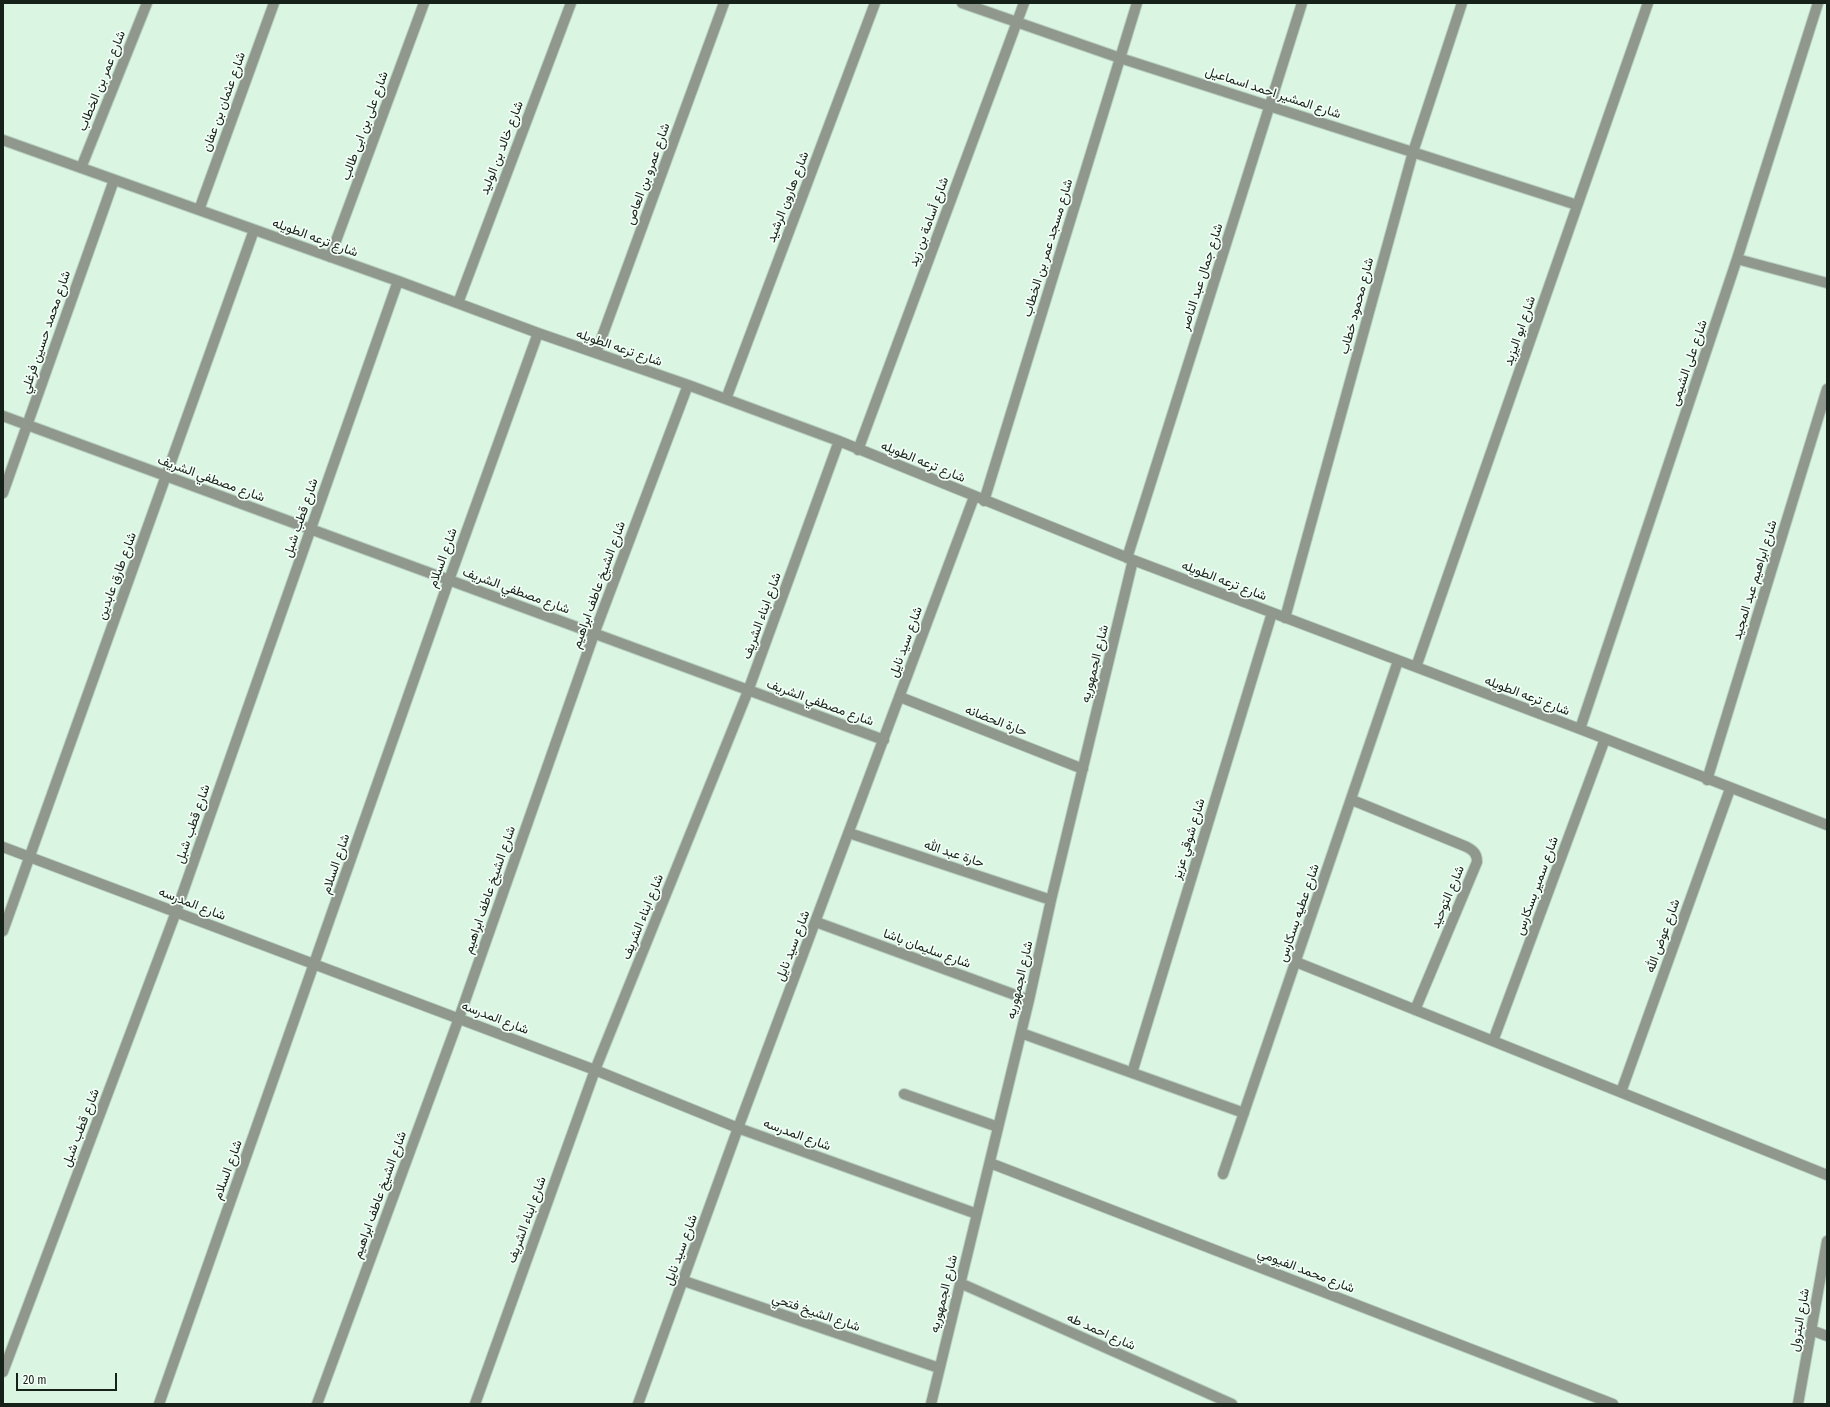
<!DOCTYPE html>
<meta charset="utf-8">
<style>
body{margin:0}
#map{position:relative;width:1830px;height:1407px;overflow:hidden;background:#daf6e3;font-family:"Fira Sans Condensed",sans-serif}
canvas{display:block}
.frame{position:absolute;inset:0;border:4px solid #16211a;pointer-events:none}
.scale{position:absolute;left:16px;top:1373px;width:101px;height:18px;box-sizing:border-box;border:2px solid #16211a;border-top:0;padding-left:5px;font-size:12px;line-height:14px;white-space:nowrap;color:#16211a;-webkit-text-stroke:3px #f3fef7;paint-order:stroke}
</style>
<div id="map">
<canvas width="1830" height="1407"></canvas>
<div class="frame"></div>
<div class="scale">20 m</div>
</div>
<script>
const c = document.querySelector('canvas').getContext('2d');
c.lineJoin = 'round';
function stroke(path, color, width, dash) {
  c.strokeStyle = color;
  c.lineWidth = width;
  c.lineCap = dash ? 'butt' : 'round';
  c.setLineDash(dash || []);
  c.stroke(path);
}
function label(font, color, halo, rows, align = 'center') {
  c.font = font + ' "Fira Sans Condensed",Vazirmatn,sans-serif';
  c.lineWidth = 3.5;
  c.setLineDash([]);
  c.textBaseline = 'middle';
  c.strokeStyle = halo;
  c.fillStyle = color;
  for (const [text, x, y, turn = 0] of rows) {
    c.save();
    c.translate(x, y);
    c.rotate((+turn || 0) * Math.PI / 180);
    c.textAlign = isNaN(turn) ? turn : align;
    if (halo) c.strokeText(text, 0, 0);
    c.fillText(text, 0, 0);
    c.restore();
  }
}
const minor = new Path2D(`
 M962,3L1120,58L1577,205
 M3,140L398,281L538,333L688,385L839,441L1133,560L1580,729L1827,825
 M81,168L147,3
 M199,210L274,3
 M330,257L424,3
 M1737,259L1827,283
 M458,303L571,3
 M596,353L724,3
 M726,399L875,3
 M3,416L884,740
 M858,450L1024,3
 M3,493L114,180
 M984,501L1137,3
 M1127,558L1302,3
 M1285,618L1413,152L1462,3
 M1416,667L1648,3
 M900,697L1083,769
 M1580,729L1737,259L1818,3
 M1707,780L1827,389
 M1352,800L1467,847C1474,851 1477,854 1477,862L1415,1010
 M849,833L1051,900
 M3,847L595,1070L738,1128L977,1214
 M816,922L1029,1000
 M3,931L254,230
 M1296,962L1827,1175
 M1021,1033L1244,1113
 M1493,1041L1605,739
 M1132,1073L1272,613
 M1621,1092L1730,789
 M904,1094L998,1127
 M990,1163L1613,1404
 M1223,1174L1398,661
 M684,1281L939,1368
 M960,1283L1232,1404
 M1811,1330L1827,1336
 M3,1372L176,912L398,281
 M159,1404L449,580L538,333
 M317,1404L459,1018L594,634L688,385
 M475,1404L595,1070L748,691L839,441
 M638,1404L738,1128L974,497
 M931,1404L1029,1000L1051,900L1133,560
 M1798,1404L1827,1241`);
stroke(minor, '#b7d0bf', 12);
stroke(minor, '#90978d', 10);
label('13px', '#16211a', '#f3fef7', [
 ["شارع عمر بن الخطاب",102,81,-68],
 ["شارع المشير احمد اسماعيل",1273,93,18],
 ["شارع عثمان بن عفان",224,102,-70],
 ["شارع على بن ابى طالب",365,126,-70],
 ["شارع خالد بن الوليد",502,148,-69],
 ["شارع عمرو بن العاص",648,174,-70],
 ["شارع هارون الرشيد",788,197,-69],
 ["شارع أسامة بن زيد",929,222,-70],
 ["شارع ترعه الطويله",315,238,20],
 ["شارع مسجد عمر بن الخطاب",1048,248,-73],
 ["شارع جمال عبد الناصر",1202,277,-72],
 ["شارع محمود خطاب",1357,306,-75],
 ["شارع ابو اليزيد",1520,331,-71],
 ["شارع محمد حسين فرغلي",46,332,-71],
 ["شارع ترعه الطويله",619,348,19],
 ["شارع على الشيمى",1689,363,-71],
 ["شارع ترعه الطويله",923,462,22],
 ["شارع مصطفي الشريف",211,479,20],
 ["شارع قطب شبل",301,518,-71],
 ["شارع السلام",443,558,-70],
 ["شارع طارق عابدين",117,576,-70],
 ["شارع ابراهيم عبد المجيد",1755,580,-73],
 ["شارع ترعه الطويله",1224,581,21],
 ["شارع الشيخ عاطف ابراهيم",599,585,-70],
 ["شارع مصطفي الشريف",516,591,20],
 ["شارع ابناء الشريف",762,616,-70],
 ["شارع سيد نايل",906,642,-70],
 ["شارع الجمهوريه",1095,664,-76],
 ["شارع ترعه الطويله",1527,696,21],
 ["شارع مصطفي الشريف",820,703,20],
 ["حارة الحضانه",996,721,21],
 ["شارع قطب شبل",193,824,-71],
 ["شارع شوقي عزيز",1189,839,-73],
 ["حارة عبد الله",954,854,18],
 ["شارع السلام",336,864,-71],
 ["شارع سمير بسكارس",1537,886,-70],
 ["شارع الشيخ عاطف ابراهيم",490,890,-71],
 ["شارع التوحيد",1448,897,-67],
 ["شارع المدرسه",192,904,21],
 ["شارع عطيه بسكارس",1299,913,-71],
 ["شارع ابناء الشريف",643,917,-68],
 ["شارع عوض الله",1663,936,-70],
 ["شارع سيد نايل",793,946,-69],
 ["شارع سليمان باشا",927,949,20],
 ["شارع الجمهوريه",1020,980,-77],
 ["شارع المدرسه",495,1018,21],
 ["شارع قطب شبل",81,1128,-69],
 ["شارع المدرسه",797,1135,20],
 ["شارع السلام",228,1170,-70],
 ["شارع الشيخ عاطف ابراهيم",380,1195,-70],
 ["شارع ابناء الشريف",527,1220,-70],
 ["شارع سيد نايل",681,1250,-70],
 ["شارع محمد الفيومي",1306,1271,21],
 ["شارع الجمهوريه",944,1294,-76],
 ["شارع الشيخ فتحي",816,1313,19],
 ["شارع البترول",1800,1320,-80],
 ["شارع احمد طه",1101,1332,24]
]);
</script>
